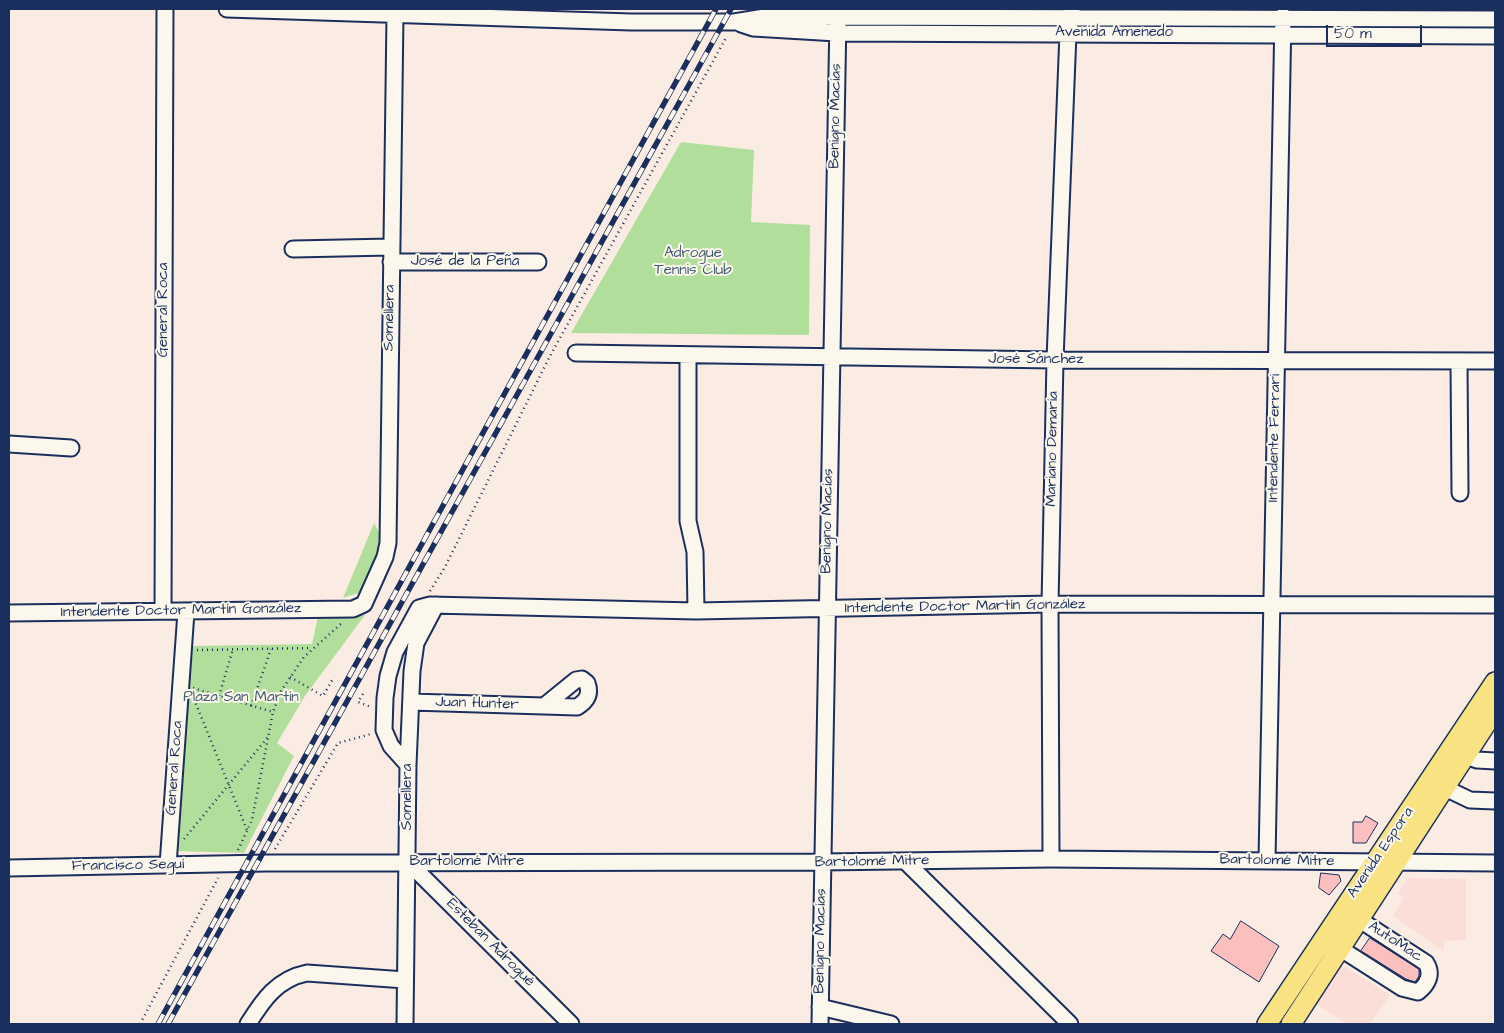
<!DOCTYPE html>
<meta charset="utf-8">
<style>
body{margin:0}
#map{position:relative;width:1504px;height:1033px;overflow:hidden;background:#fbece3;font-family:"Architects Daughter",sans-serif}
canvas{display:block}
.frame{position:absolute;inset:0;border:10px solid #1b2f5e;pointer-events:none}
.scale{position:absolute;left:1326px;top:25px;width:96px;height:22px;box-sizing:border-box;border:2px solid #1b2f5e;border-top:0;padding-left:6px;font-size:15px;line-height:18px;white-space:nowrap;color:#1b2f5e;-webkit-text-stroke:4px #fbf7ec;paint-order:stroke}
</style>
<div id="map">
<canvas width="1504" height="1033"></canvas>
<div class="frame"></div>
<div class="scale">50 m</div>
</div>
<script>
const c = document.querySelector('canvas').getContext('2d');
c.lineJoin = 'round';
function paint(path, color) {
  c.fillStyle = color;
  c.fill(path, 'evenodd');
}
function stroke(path, color, width, dash) {
  c.strokeStyle = color;
  c.lineWidth = width;
  c.lineCap = dash ? 'butt' : 'round';
  c.setLineDash(dash || []);
  c.stroke(path);
}
function label(font, color, halo, rows, align = 'center') {
  c.font = font + ' "Architects Daughter",sans-serif';
  c.lineWidth = 4;
  c.setLineDash([]);
  c.textBaseline = 'middle';
  c.strokeStyle = halo;
  c.fillStyle = color;
  for (const [text, x, y, turn = 0] of rows) {
    c.save();
    c.translate(x, y);
    c.rotate((+turn || 0) * Math.PI / 180);
    c.textAlign = isNaN(turn) ? turn : align;
    if (halo) c.strokeText(text, 0, 0);
    c.fillText(text, 0, 0);
    c.restore();
  }
}
paint(new Path2D(`
 M1408,878L1466,879V940L1444,941V952L1393,916L1404,898L1398,894Z
 M1341,964L1390,995L1370,1024H1347L1315,1003Z`), '#fbded8');
paint(new Path2D(`
 M681,142L754,150L751,222L810,225L809,335L571,333Z
 M374,523L382,538L375,567L361,592L343,598Z
 M365,615L305,696L277,743L294,756L244,853L174,851L192,646L312,644L318,616L347,617Z`), '#b2de9c');
const building = new Path2D(`
 M1366,816L1378,823L1366,843H1353V822H1362Z
 M1321,873L1339,875L1341,881L1329,895L1319,888Z
 M1241,921L1279,946L1259,982L1211,951L1223,934L1230,939Z
 M1370,938L1419,969V976L1415,982L1406,979L1361,951Z`);
paint(building, '#fbbfbd');
stroke(building, '#1b2f5e', 1);
const minor = new Path2D(`
 M227,9L631,22H734L765,17H818L1495,19
 M741,24L753,28L837,33L1495,36
 M293,249L391,247
 M391,262H538
 M576,353L1055,360L1495,361
 M688,355V521L695,552L696,611
 M1459,362L1460,493
 M9,444L71,448
 M163,611L165,9
 M9,613L353,609L364,604L385,557L388,543L395,15
 M411,702L577,707C587,701 591,694 587,683L582,679L576,680L544,706
 M1466,756L1477,760L1495,761
 M408,765L391,746L384,730L385,698L388,676L395,652L419,608L430,605L696,611L1050,604L1495,605
 M1445,788L1470,800L1495,801
 M1051,859L1050,604L1055,360L1068,33L1072,10
 M1267,860L1283,16
 M905,861L1070,1024
 M408,862L571,1024
 M168,865L186,612
 M9,868L267,863L821,862L1051,859L1495,863
 M1341,949L1402,988L1418,992C1428,984 1433,974 1426,963L1360,920
 M820,1007L891,1024
 M248,1024C263,1000 277,979 307,973L405,980
 M405,1024L408,765L412,671L416,643L436,605
 M820,1024L838,17`);
const major = new Path2D(`
 M1267,1024L1495,682
 M1291,1024L1495,710`);
stroke(minor, '#1b2f5e', 19);
stroke(major, '#1b2f5e', 22);
stroke(new Path2D(`
 M430,591L445,567L550,356L727,36
 M197,650L312,648
 M290,677L323,696L334,677
 M193,688L273,712
 M363,694L358,702L371,707
 M219,696L233,649
 M194,699L247,830
 M251,706L271,649
 M184,839L268,737
 M275,849L338,743L371,734
 M238,850L252,820L273,712L281,691L304,657L343,622
 M140,1024L218,878`), '#1b2f5e', 2.5, [1, 4]);
stroke(minor, '#fbf7ec', 15);
stroke(major, '#f8e281', 19);
const rail = new Path2D(`
 M158,1024L716,9
 M168,1024L731,9`);
stroke(rail, '#1b2f5e', 5.5);
stroke(rail, '#fbf7ec', 4, [11]);
label('15px', '#1b2f5e', '#fbf7ec', [
 ["Avenida Amenedo",1114,33],
 ["Benigno Macías",836,116,-89],
 ["José de la Peña",465,262],
 ["General Roca",164,310,-90],
 ["Somellera",390,318,-89],
 ["José Sánchez",1036,360],
 ["Intendente Ferrari",1275,438,-89],
 ["Mariano Demaría",1053,449,-89],
 ["Benigno Macías",828,521,-89],
 ["Intendente Doctor Martín González",965,607,-1],
 ["Intendente Doctor Martín González",181,611,-1],
 ["Juan Hunter",477,704,2],
 ["General Roca",175,768,-86],
 ["Somellera",408,797,-90],
 ["Avenida Espora",1381,853,-56],
 ["Bartolomé Mitre",1277,861,1],
 ["Bartolomé Mitre",467,862],
 ["Bartolomé Mitre",872,862,-1],
 ["Francisco Seguí",128,866,-1],
 ["Benigno Macías",821,941,-89],
 ["AutoMac",1395,942,33],
 ["Esteban Adrogué",490,943,45]
]);
label('15px', '#415b6e', '#fbf7ec', [
 ["Adrogue",693,254],
 ["Tennis Club",693,271],
 ["Plaza San Martín",241,698]
]);
</script>
